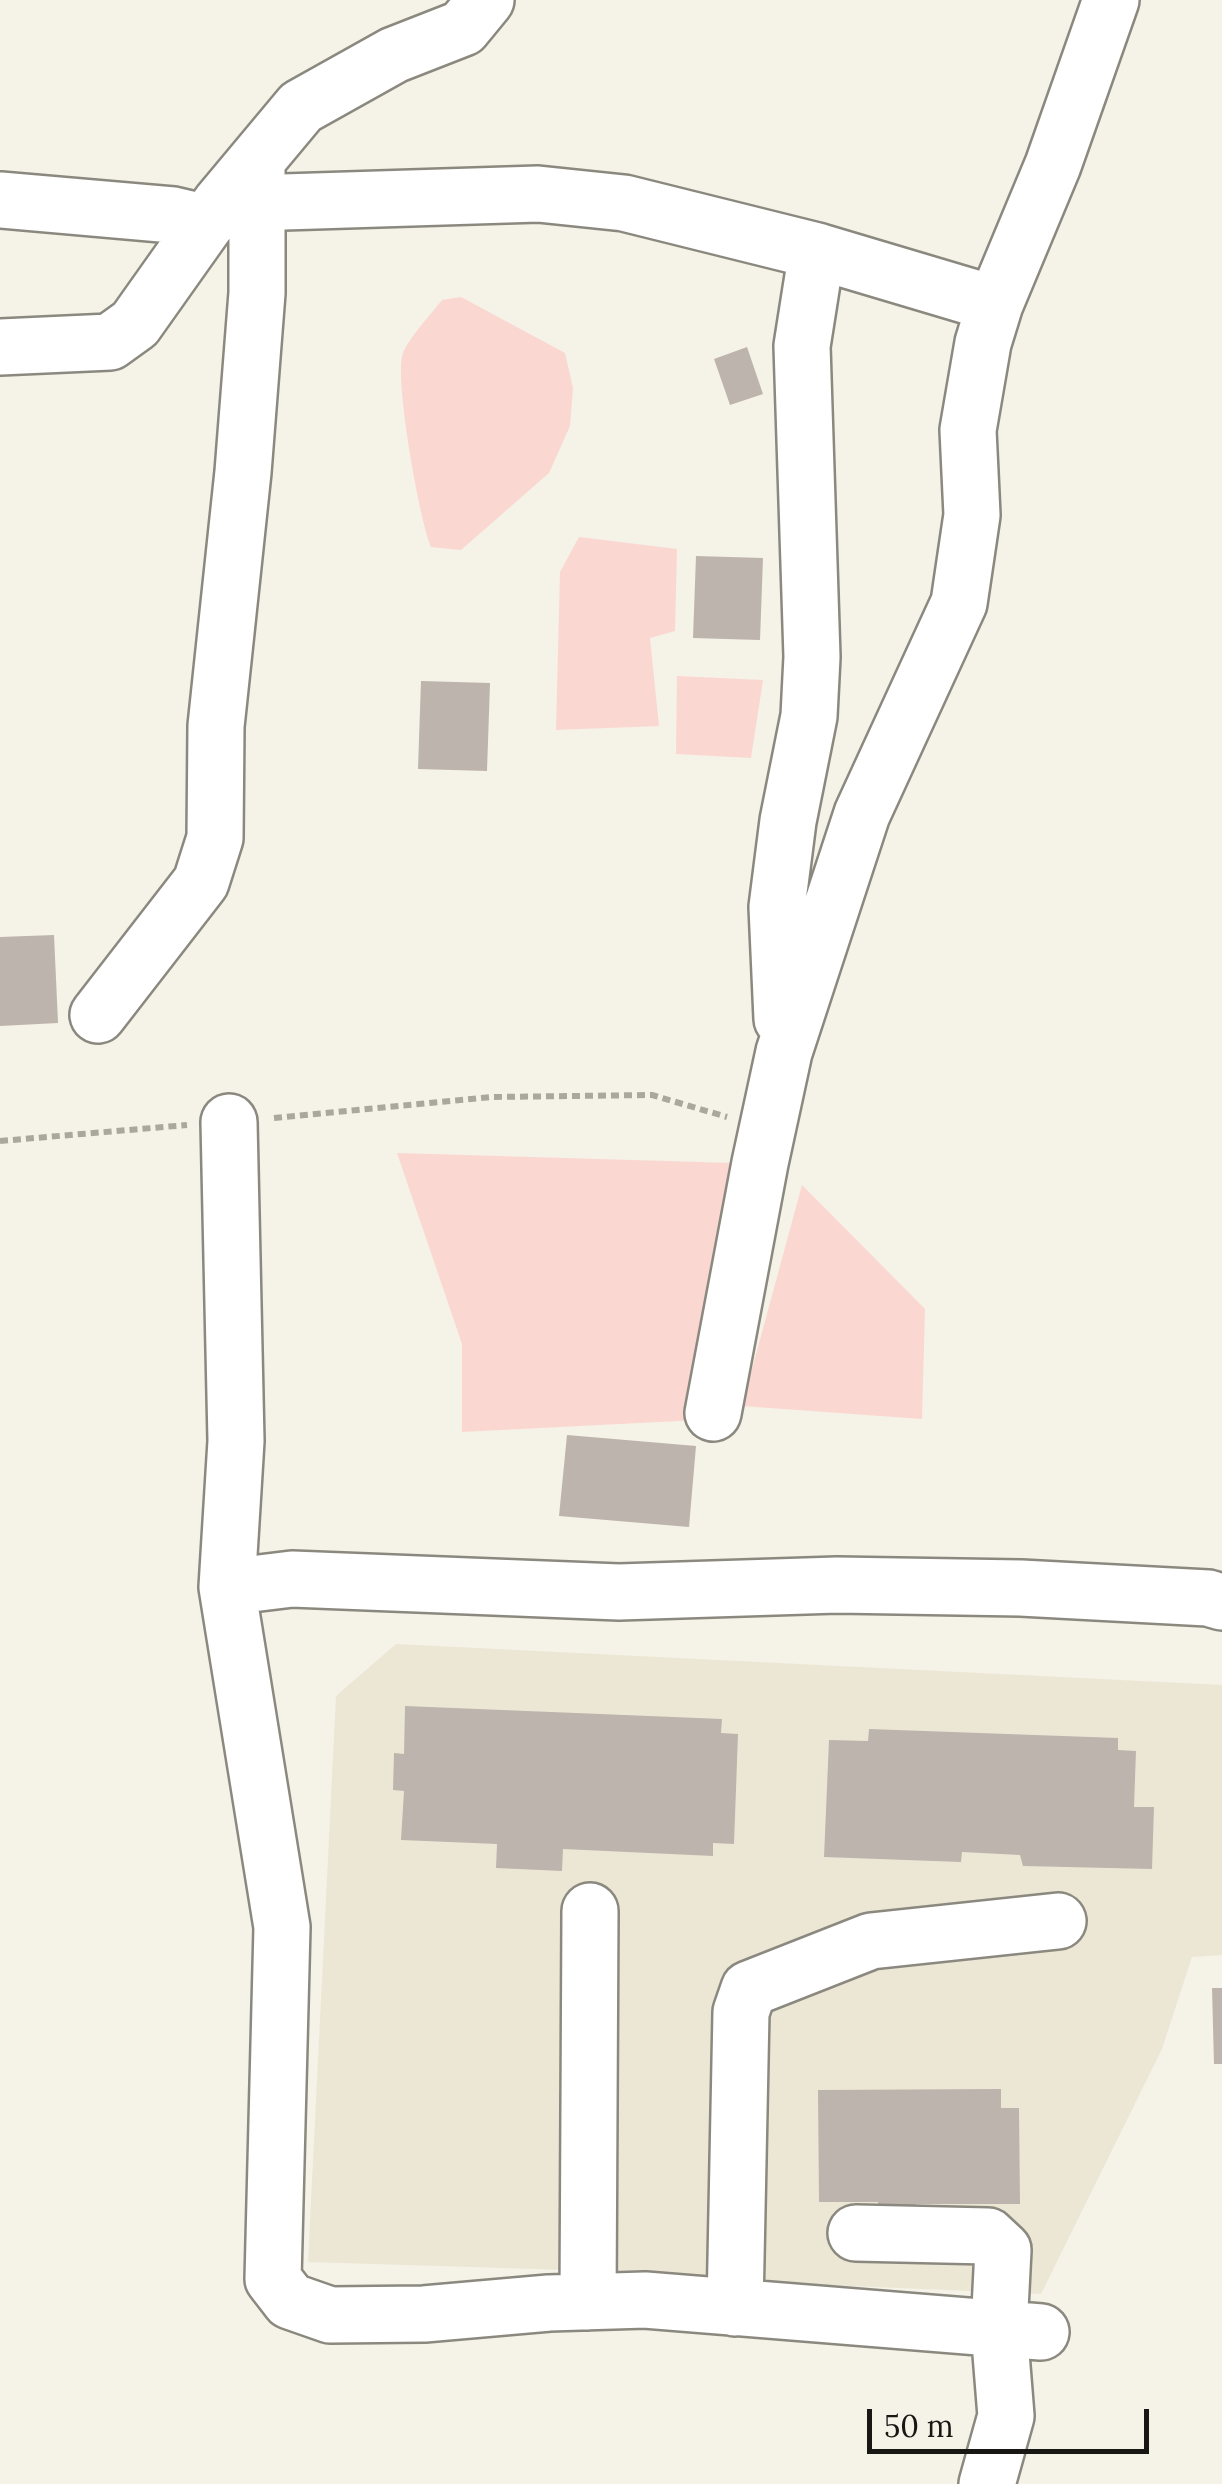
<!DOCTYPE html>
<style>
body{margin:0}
#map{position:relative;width:1222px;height:2484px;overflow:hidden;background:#f5f2e7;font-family:Lora,serif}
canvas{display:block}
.scale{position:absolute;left:867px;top:2409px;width:282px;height:45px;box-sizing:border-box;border:5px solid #181714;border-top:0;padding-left:12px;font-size:30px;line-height:35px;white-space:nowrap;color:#181714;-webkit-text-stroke:8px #f5f2e7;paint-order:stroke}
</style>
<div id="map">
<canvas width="1222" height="2484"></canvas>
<div class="scale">50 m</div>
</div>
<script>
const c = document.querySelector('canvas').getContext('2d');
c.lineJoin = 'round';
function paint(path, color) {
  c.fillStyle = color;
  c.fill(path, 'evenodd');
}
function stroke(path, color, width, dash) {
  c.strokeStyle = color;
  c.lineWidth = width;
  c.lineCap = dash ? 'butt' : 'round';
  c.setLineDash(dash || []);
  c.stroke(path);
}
paint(new Path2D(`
 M396,1644L1222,1685V1955L1192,1957L1162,2049L1041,2294L757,2282L665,2273L308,2262L336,1696Z`), '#ece7d5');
paint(new Path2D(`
 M461,297L565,353L573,388L570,426L549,473L461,550L431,547C419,517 396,388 402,357C404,343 432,313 442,300Z
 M579,537L677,549L675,631L650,638L659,726L556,730L560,572Z
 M677,676L763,680L751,758L676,754Z
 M397,1153L733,1163L698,1420L462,1432V1344Z
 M802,1185L925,1309L922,1419L742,1406Z`), '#fbd7d1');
paint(new Path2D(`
 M747,347L763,394L730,405L714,359Z
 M696,556L763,558L760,640L693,638Z
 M421,681L490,683L487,771L418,769Z
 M54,935L58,1023L0,1026V937Z
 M567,1435L696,1446L689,1527L559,1516Z
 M405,1706L722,1719L721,1733L738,1734L734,1844L713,1843V1856L563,1849L562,1871L496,1868L497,1844L401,1840L404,1791L393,1790L394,1753L404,1754Z
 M869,1729L1118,1738V1750L1136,1751L1134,1807H1154L1152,1869L1023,1866L1020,1855L962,1852L961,1862L824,1857L829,1740L868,1741Z
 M1212,1988H1222V2064H1214Z
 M1001,2089V2108H1019L1020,2204H916V2219H878V2202H819L818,2090Z`), '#bdb4ad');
const minor = new Path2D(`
 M0,200L173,215L207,223
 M220,204L538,194L624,203L817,251L995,304
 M0,347L110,342L135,324L220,204L301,107L394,55L463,28L486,0
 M98,1015L201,882L215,838L216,726L243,472L257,293V160
 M782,1019L777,907L788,821L809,716L812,657L802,346L817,251
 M229,1122L236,1441L227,1587L282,1927L273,2279L290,2301L330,2315L424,2314L549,2303L645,2300L1041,2332
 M713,1413L760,1163L784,1052L862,814L959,603L972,515L968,430L983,343L995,304L1053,165L1111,0
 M227,1587L292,1579L619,1592L837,1585L1021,1588L1208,1598L1222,1602
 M856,2233L988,2236L1003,2250L999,2329L1006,2416L987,2484
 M588,2302L590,1911
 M735,2308L741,2012L749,1989L871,1941L1058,1921`);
stroke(minor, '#8b897f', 60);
stroke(new Path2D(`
 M274,1118L492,1097L652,1095L727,1117
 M0,1141L187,1125`), '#aaa79f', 6, [8, 5]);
stroke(minor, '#fff', 55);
</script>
